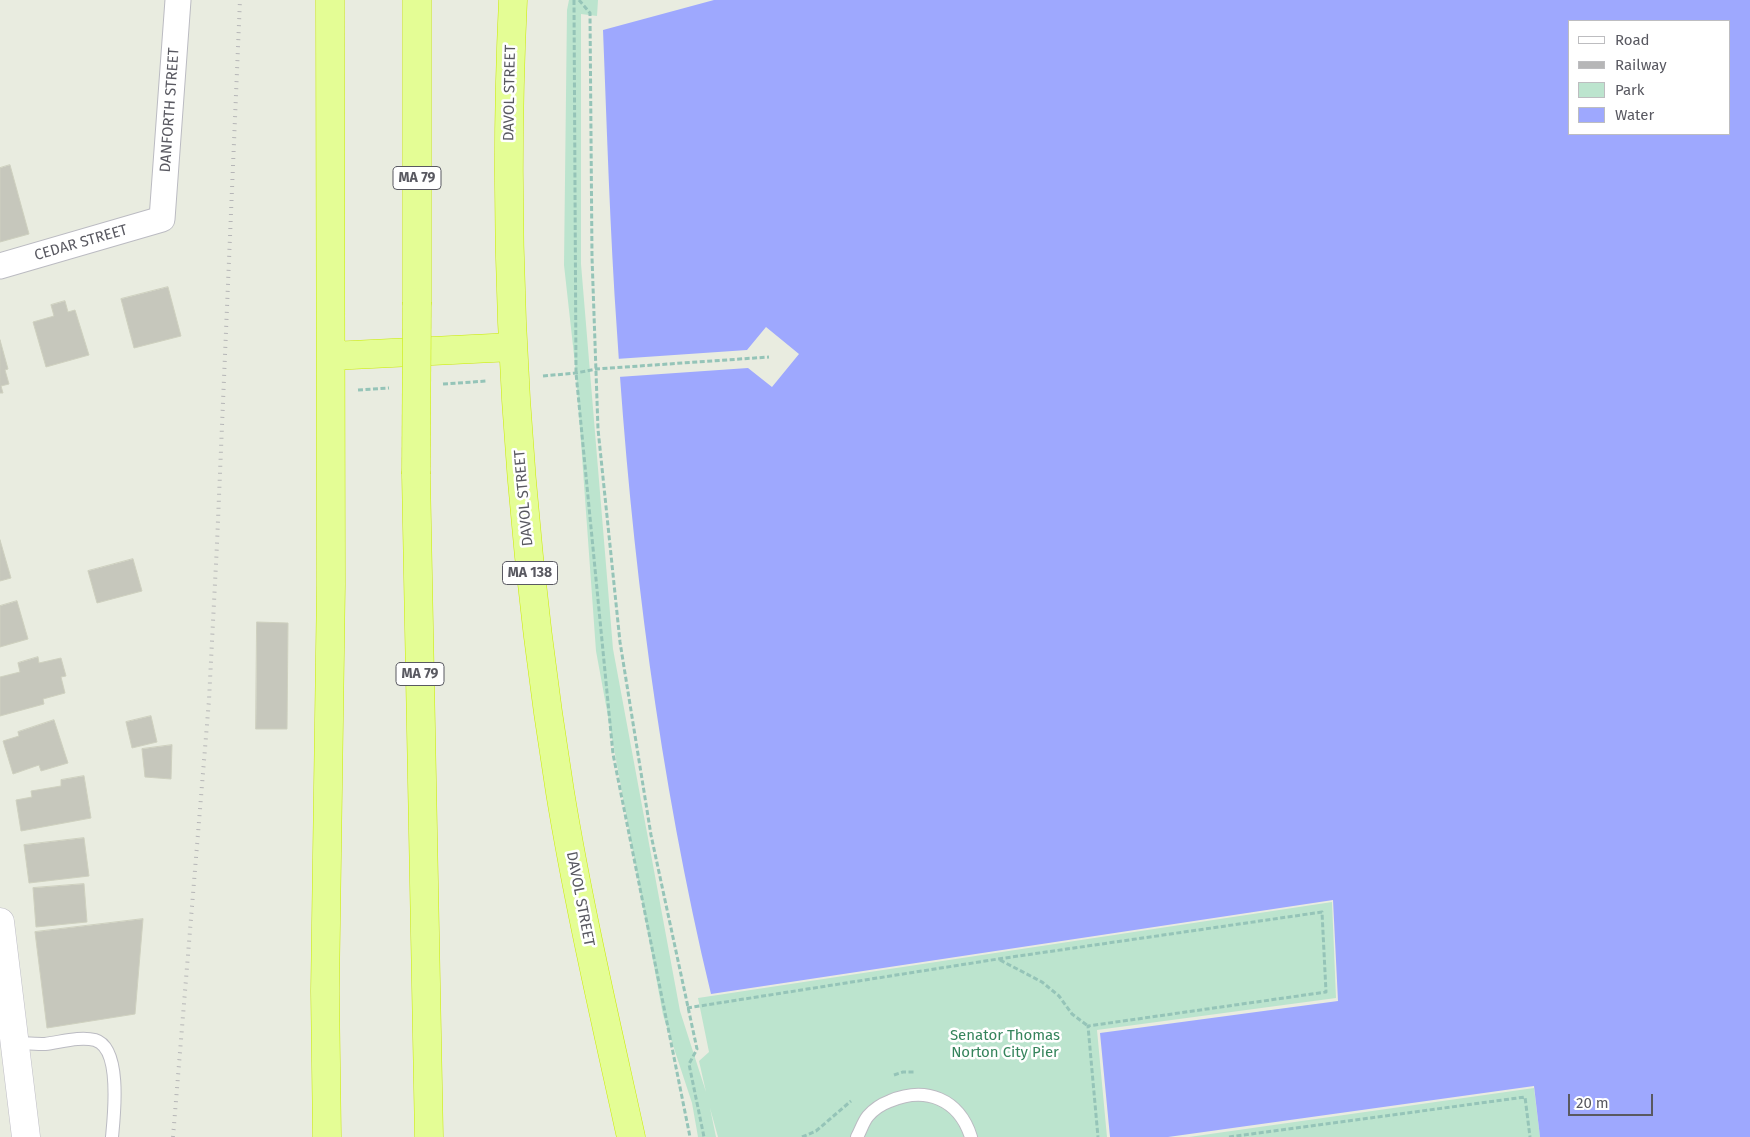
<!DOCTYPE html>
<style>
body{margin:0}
#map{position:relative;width:1750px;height:1137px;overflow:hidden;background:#e9ece0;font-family:"Fira Sans",sans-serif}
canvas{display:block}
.legend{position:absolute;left:1568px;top:20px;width:162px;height:115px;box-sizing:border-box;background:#fff;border:1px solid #bdbdc0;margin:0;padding:6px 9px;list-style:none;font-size:15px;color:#595961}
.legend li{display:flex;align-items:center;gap:10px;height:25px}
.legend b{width:25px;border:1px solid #bdbdc0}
.scale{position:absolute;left:1568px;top:1094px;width:85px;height:22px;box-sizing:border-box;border:2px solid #595961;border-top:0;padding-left:6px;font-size:15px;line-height:18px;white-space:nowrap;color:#595961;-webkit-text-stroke:4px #fff;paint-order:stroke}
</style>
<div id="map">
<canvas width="1750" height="1137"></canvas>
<ul class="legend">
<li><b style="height:6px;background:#fff"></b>Road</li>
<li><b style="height:6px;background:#b6b6b7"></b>Railway</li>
<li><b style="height:14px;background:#bce4ce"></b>Park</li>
<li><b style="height:14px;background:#9ea8fe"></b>Water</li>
</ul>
<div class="scale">20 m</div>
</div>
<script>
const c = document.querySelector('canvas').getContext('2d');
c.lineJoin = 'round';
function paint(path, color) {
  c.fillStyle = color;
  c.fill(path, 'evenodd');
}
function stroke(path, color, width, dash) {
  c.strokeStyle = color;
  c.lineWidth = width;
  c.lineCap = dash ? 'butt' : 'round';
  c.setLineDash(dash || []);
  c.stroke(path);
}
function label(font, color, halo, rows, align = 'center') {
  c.font = font + ' "Fira Sans",sans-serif';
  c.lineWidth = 5;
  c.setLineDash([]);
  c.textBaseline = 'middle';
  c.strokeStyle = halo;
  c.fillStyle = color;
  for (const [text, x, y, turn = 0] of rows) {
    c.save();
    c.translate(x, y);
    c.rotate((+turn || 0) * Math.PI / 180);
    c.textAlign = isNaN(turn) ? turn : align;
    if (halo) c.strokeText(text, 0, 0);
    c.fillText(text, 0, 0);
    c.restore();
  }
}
paint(new Path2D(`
 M569,0H598L597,16L581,14V264L613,649L680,1011L706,1092L699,1061L709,1052L698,998L1332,902L1336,998L1097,1030L1107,1137H718L710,1108L716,1137H698L692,1103L663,1015L596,651L576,373L564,265L567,10Z
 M1534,1088L1540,1137H1189Z`), '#bce4ce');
paint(new Path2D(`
 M714,0H1750V1137H1540L1534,1086L1168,1137H1110L1100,1033L1338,1001L1333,900L711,994C659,777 631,554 617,332C610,232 607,131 603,30ZM1569,21H1729V134H1569Z`), '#9ea8fe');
paint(new Path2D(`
 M766,327L799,354L772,387L748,368L618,377L616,359L747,350Z`), '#e9ece0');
const building = new Path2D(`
 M10,165L29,234L0,242V168Z
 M168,287L181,336L134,348L121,299Z
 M65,301L68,312L75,310L89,355L46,367L33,322L54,316L51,305Z
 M0,340L8,369L5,370L9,384L1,386L3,393H0Z
 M0,540L11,578L0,581Z
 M133,559L142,591L97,603L88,571Z
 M17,601L28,639L0,647V606Z
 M257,622L288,623L287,729H256Z
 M38,657L39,663L61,658L66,676L61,677L65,693L43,699L44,704L0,716V677L20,672L18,663Z
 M151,716L157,742L132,748L126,722Z
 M54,720L68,763L41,771L39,765L13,774L3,741L19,736L18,732Z
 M172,745L171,779L145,777L142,749Z
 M84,776L91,818L21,831L16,800L32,797L31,791L61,786V780Z
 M84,838L89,876L29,883L24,845Z
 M84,884L87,922L36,927L33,888Z
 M143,919L135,1014L47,1028L35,932Z`);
paint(building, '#c6c7bc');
stroke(building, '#ced0bf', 1);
const service = new Path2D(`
 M15,1043C25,1043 35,1044 45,1044C61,1042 80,1036 95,1040C122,1048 114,1116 112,1137
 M857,1137C861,1130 863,1122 868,1116C874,1109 882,1104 890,1101C926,1086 959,1099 971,1137`);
const minor = new Path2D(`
 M0,266L162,219L178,0`);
const secondary = new Path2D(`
 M0,922L26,1137`);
const trunk = new Path2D(`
 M417,0V302
 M513,0C500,265 518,530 560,792C579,908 606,1023 631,1137
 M331,356L513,347
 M416,474L429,1137
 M327,1137L325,991L331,584L330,0`);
stroke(service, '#bbbbc2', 14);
stroke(minor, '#bbbbc2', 27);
stroke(secondary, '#bebdc6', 29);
stroke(trunk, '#caea02', 29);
stroke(new Path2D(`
 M574,0L576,373L613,754L690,1137
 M579,0L590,13L592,257L598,429L620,642L651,835L697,1049L689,1064L704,1137
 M543,376L576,373L596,369L769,357
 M443,384L487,381
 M358,390L389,388
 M1000,960L1042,982L1059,996L1072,1014L1088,1026
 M687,1008L998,959L1322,912L1326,992L1088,1026L1098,1137
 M894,1075L903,1072H915
 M802,1137L816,1131L851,1101
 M1229,1137L1525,1097L1530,1137`), '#95c4b8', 3, [5, 2.5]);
stroke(service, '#fff', 12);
stroke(minor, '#fff', 25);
stroke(secondary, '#fff', 28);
stroke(trunk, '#e4fd95', 28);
stroke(new Path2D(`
 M173,1137L209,700L217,544L240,0`), '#b6b6b7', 4, [1, 6]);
const trunkBridge = new Path2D(`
 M416,474L417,302`);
stroke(trunkBridge, '#caea02', 29, []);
stroke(trunkBridge, '#e4fd95', 28);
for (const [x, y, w] of [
 [417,178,48],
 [530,573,55],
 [420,674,48]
]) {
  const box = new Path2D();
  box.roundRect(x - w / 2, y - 11.5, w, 23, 4);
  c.fillStyle = '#fff';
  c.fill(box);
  stroke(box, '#595961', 1);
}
label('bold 14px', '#595961', null, [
 ["MA 79",417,178],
 ["MA 138",530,573],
 ["MA 79",420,674]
]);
label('15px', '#595961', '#fff', [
 ["DAVOL STREET",510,93,-89],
 ["DANFORTH STREET",170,110,-86],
 ["CEDAR STREET",81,243,-16],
 ["DAVOL STREET",524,498,-95],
 ["DAVOL STREET",580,899,79]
]);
label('15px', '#35845c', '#fff', [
 ["Senator Thomas",1005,1036],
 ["Norton City Pier",1005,1053]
]);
</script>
